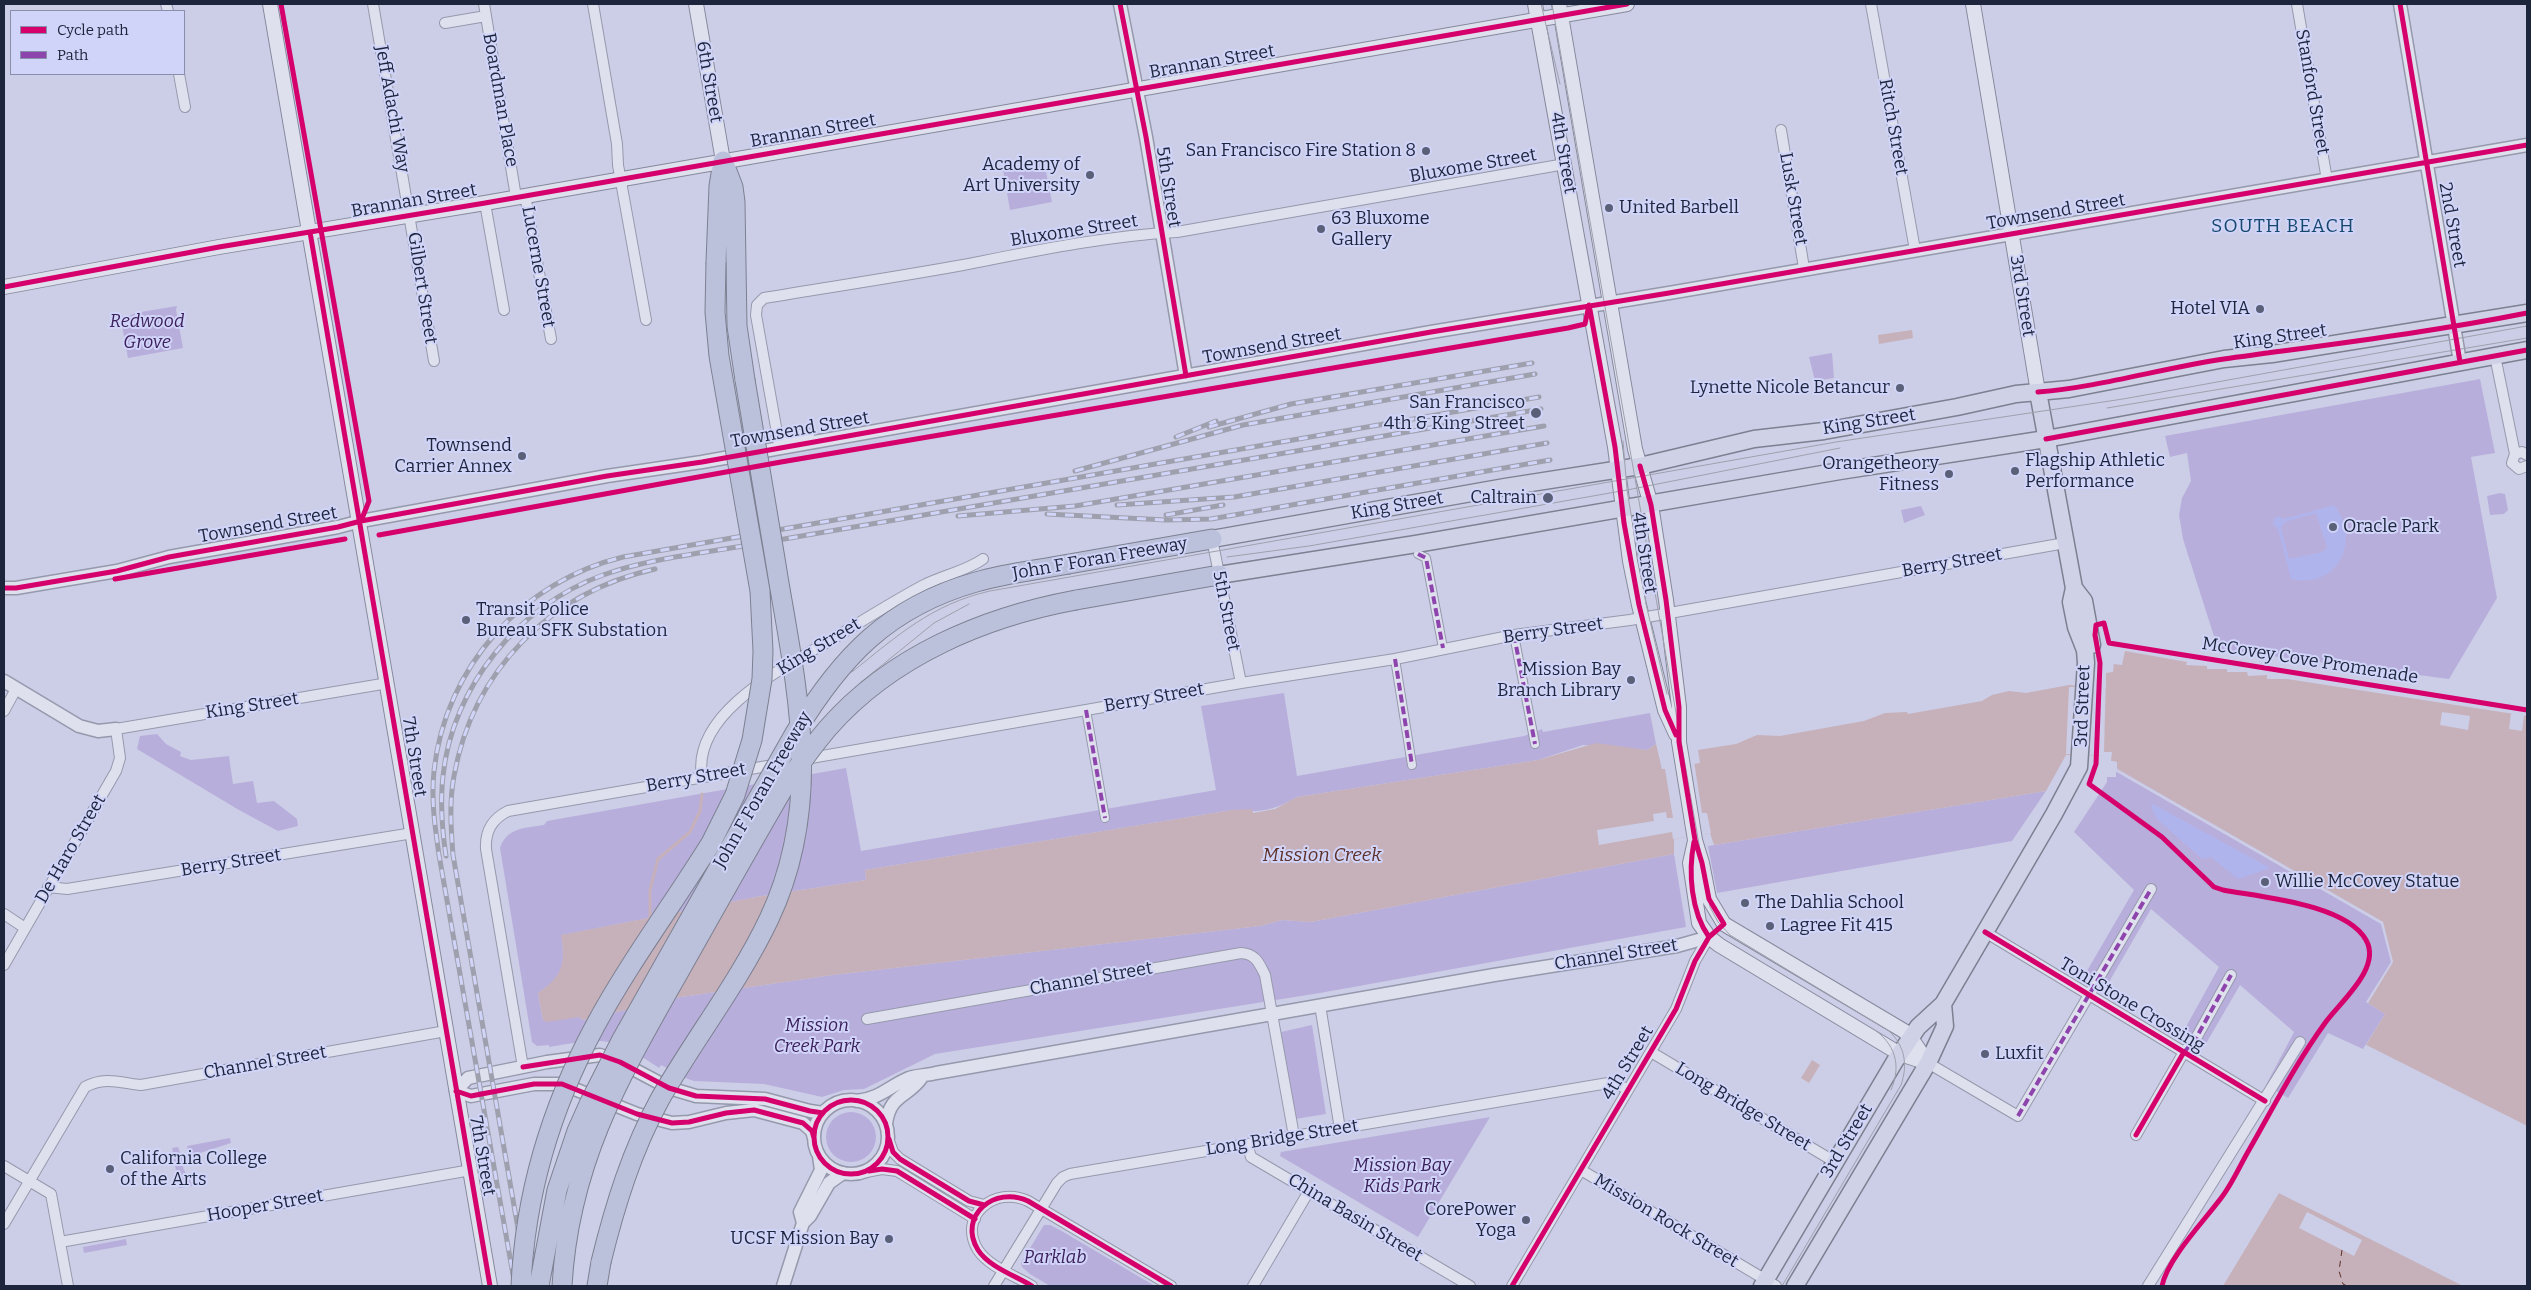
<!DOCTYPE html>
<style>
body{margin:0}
#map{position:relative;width:2531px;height:1290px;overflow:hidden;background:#cccee7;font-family:Bitter,serif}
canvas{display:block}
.frame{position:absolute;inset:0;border:5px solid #1c253c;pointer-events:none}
.legend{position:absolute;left:10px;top:10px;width:175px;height:65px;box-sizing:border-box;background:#d1d4f9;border:1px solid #898ead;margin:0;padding:6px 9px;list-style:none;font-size:15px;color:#1c253c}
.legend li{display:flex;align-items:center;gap:10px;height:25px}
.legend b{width:25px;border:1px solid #898ead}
</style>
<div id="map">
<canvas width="2531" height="1290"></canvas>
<div class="frame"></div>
<ul class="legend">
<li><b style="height:6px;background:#d6006c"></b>Cycle path</li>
<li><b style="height:6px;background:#8e44ad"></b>Path</li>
</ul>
</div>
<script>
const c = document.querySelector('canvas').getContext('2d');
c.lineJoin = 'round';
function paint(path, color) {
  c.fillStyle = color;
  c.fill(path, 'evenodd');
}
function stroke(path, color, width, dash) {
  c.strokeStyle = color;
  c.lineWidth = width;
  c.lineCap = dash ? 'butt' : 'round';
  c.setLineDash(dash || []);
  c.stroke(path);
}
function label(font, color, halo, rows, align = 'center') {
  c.font = font + ' Bitter,serif';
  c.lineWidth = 4;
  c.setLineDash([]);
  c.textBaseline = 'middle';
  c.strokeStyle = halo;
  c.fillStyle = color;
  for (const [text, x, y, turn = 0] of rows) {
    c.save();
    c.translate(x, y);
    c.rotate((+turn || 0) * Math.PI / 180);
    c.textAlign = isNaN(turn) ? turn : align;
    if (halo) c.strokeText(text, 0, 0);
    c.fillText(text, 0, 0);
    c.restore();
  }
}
paint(new Path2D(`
 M1044,162L1052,202L1010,210L1003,170Z
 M177,306L176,310L183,348L128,358L120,315L127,317L135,313Z
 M1832,353L1834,378L1815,381L1809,357Z
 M2480,379L2495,453L2471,457L2497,598L2449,679L2218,649L2183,539L2179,515L2182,498L2191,481L2187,453L2170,457L2165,436Z
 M2500,493L2505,494L2508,510L2504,514L2490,515L2487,496Z
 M1921,506L1925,515L1904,523L1901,510Z
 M1284,693L1297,776L1524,736L1542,729L1543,732L1650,713L1656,744L1647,750L1583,745L1538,760L1297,797C1274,811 1258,813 1232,810L865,870L866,880L756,897L562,935C564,965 566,974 538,993L543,1020L579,1017L583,1020L681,997L833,975L1260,926L1282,920L1311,922L1674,854L1686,927L1320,993L935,1054L864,1089L844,1090L822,1097L764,1084L694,1081L665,1071L667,1068L661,1065L659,1068C610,1035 605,1038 549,1047V1045L537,1046L532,1042L500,848C507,827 526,828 544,825L547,821L846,768L861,851L1216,790L1201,706Z
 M157,734L166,744L181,752L180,756L191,760L229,756L233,784L253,781L257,803L274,801L297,819L298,826L278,831L239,810L137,749L140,736Z
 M2116,768L2383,922L2393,962L2368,1003L2385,1014L2363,1049L2328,1033L2288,1098L2266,1085L2294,1032L2240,985L2204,1047L2182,1034L2219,967L2151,909L2105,989L2084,976L2134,890L2074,832L2107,782V777H2116Z
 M2046,791L2012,841L1717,893L1708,846Z
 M1312,1025L1326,1114L1295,1119L1281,1032Z
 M826 1137a25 25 0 1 1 50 0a25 25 0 1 1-50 0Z
 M1490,1117L1418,1237L1280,1156L1281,1152Z
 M230,1138L231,1143L197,1154L198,1161L192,1165L187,1146Z
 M178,1147L184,1163L183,1168L193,1186L179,1188L172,1148Z
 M1044,1225H1050L1060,1230L1155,1286H1050L1030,1274L1022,1267L1021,1263Z
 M126,1239L127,1245L84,1253L83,1247Z`), '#b8aedb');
paint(new Path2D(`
 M2334,505C2362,540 2338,590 2291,579L2278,529L2273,524L2274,519L2278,516L2284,519ZM2316,513L2327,547L2323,552L2289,559L2281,528L2285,522Z
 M2151,803L2270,868L2238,879L2211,857L2202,859L2157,819L2153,812Z`), '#b0b4ed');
paint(new Path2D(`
 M1912,330L1913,338L1879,344L1878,335Z
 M2125,651L2187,662L2186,665L2207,666V669H2227V672H2247L2248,676L2267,675V679H2287L2527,716V1126L2366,1045L2385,1014L2368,1003L2393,962L2383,922L2116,768L2117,762L2111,761V752L2105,756L2066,755L2046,791L1714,845L1710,833L1674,839V854L1311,922L1282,920L1260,926L833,975L681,997L583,1020L579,1017L547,1022L543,1020L538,993C563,976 566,963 561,935L756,897L866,880L865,870L1232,810L1252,809L1253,813L1275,809L1297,797L1538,760L1596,743L1647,750L1656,744L1662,769L1700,763L1698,750L1736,744L1757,735L1780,736L1864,721L1885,713L1907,712L1908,714L1982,701L1992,695L2009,691L2026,693L2069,685L2106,688V672H2113V664L2122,665Z
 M1812,1060L1820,1065L1809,1083L1801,1078Z
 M2279,1193L2463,1286H2223Z`), '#c6b0ba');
paint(new Path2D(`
 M2114,662L2113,672L2106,673L2104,752H2112L2111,761L2117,762V769L2383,922L2393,962L2368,1003L2366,1002L2391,962L2381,924L2115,771L2114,764L2109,762V754L2105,758V756L2066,754L2069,687H2076V685L2104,686V671L2111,670Z
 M2442,712L2470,716L2468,730L2440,725Z
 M2511,713L2524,715L2522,731L2509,729Z
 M1659,753H1662L1664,766L1694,761L1702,813H1707L1711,833L1673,839L1672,832L1599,845L1597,830L1654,821L1653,814L1666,812L1667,818H1673L1665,769H1662Z
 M2366,1045L2527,1126V1129L2367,1049Z
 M2279,1190L2464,1284L2466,1286L2279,1193Z
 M2307,1212L2362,1240L2354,1256L2299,1228Z`), '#cccee7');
stroke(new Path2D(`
 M650,918V890L658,859L690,832L700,811L702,794`), '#c6b0ba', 3);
stroke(new Path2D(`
 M2342,1250L2339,1271L2343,1284L2347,1286`), '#5e3129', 1, [6, 5]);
const pedestrian = new Path2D(`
 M1418,554L1426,558L1443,648
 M1514,635L1535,744
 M1395,659L1412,765
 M1086,710L1105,818`);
const minor = new Path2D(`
 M166,4L168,11
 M373,4L434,361
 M484,4L516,197
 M593,4L617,144L618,165L646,320
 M1871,4L1915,250
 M2297,4L2327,180
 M445,23L486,16
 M179,74L185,107
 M1781,130L1804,268
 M525,195L551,339
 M485,203L504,310
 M2495,356L2515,454L2512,463L2519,469L2527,466
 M779,444L756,315L757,305L764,298C830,287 897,277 963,265C1034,251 1105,236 1177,232L1565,164
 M2515,454L2522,452L2527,455
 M1212,539L1241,683
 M4,711L16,689
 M805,759L1241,683L1395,659L1514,635L1630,620L2065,543
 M702,777C691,711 789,665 836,637C865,619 894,601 924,585C942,576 968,570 983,559
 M48,887L67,889L413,833
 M4,914L25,928
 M1985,932L2265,1101
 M4,965L116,771L120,758L116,729L388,683
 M1320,1005L1340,1129
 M867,1019L1241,953C1256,954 1259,963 1265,975L1294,1136
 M1651,1052L1835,1162
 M1928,1063L2018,1116L2151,889
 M523,1067L486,849C485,831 492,819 508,811L779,764
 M2136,1135L2184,1052L2195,1040L2231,975
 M888,1138L893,1152L900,1159L969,1201L984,1205
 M1247,1144L1251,1157L1470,1286
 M4,1166L51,1194L68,1286
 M1581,1170L1776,1286
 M866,1172L882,1169L897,1171L975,1219
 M4,1224L85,1087C105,1076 121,1083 141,1085L446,1031
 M60,1242L471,1170
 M994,1286L1057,1183L1063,1177L1070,1174L1614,1082L1628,1090
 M1032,1286C1016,1276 989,1267 978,1250C957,1216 995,1185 1028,1201L1171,1286
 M1253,1286L1309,1191
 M1512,1286L1676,1009L1695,961L1709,937
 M2148,1286L2300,1042`);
const tertiary = new Path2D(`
 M1120,4L1146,137L1186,376
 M2400,4L2460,362
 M778,437L808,435
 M4,588H16L117,571L169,557L338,527L361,521L607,476L702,462L1431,332L1669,293L2527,145
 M4,681L79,726L98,731L116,729
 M814 1137a37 37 0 1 1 74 0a37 37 0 1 1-74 0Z
 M857,1101C881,1098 888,1087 909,1078C913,1076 929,1075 936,1073L1494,975L1677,946L1709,937
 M886,1124C890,1093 908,1098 922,1077
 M814,1138L812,1131L803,1123L754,1110L726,1113L689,1122L672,1123L637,1114L562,1084H534L471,1096L456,1091L468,1078L547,1062L600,1055L620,1062L669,1088L696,1096L765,1099L810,1111L823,1113
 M803,1223L800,1212L821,1170L819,1156
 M783,1286L803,1223L810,1216L829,1183L843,1173`);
const secondary = new Path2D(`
 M270,4L490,1286
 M696,4L723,161
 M1535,4L1615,447L1630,561L1639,605L1665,710L1676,734
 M1559,4L1635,449L1651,505L1666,600L1679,707V742L1695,840L1702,863L1709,899L1724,924L1904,1031L1911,1038L1928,1063
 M1973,4L2038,392
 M4,287L219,247L485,203L1627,4
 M1695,841L1690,863L1699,923L1709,937L1719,945L1900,1054L1928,1063`);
const primary = new Path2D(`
 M1212,539L1505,487L1640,466L1754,439L1824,431L1957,407L2016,394L2069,389L2224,359L2272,354L2527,313
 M1219,575L1416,544L1840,471L2046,439L2527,350
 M2074,588L2084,601L2092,645
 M1762,1286L1895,1061L1918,1027L1943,1004L2054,814L2079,767L2086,663L2085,650L2076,627L2071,602L2074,588L2038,392
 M1795,1286L1928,1063L1945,1026L1943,1004`);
const motorway = new Path2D(`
 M723,161L733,187L735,202L737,326L745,380
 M716,262L719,186L723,162
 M1069,564L1212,539
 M1076,600L1219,575
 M597,1286L601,1262`);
stroke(pedestrian, '#9599ac', 10);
stroke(minor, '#9599ac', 12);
stroke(tertiary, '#9599ac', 15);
stroke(secondary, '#85899c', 16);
stroke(primary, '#7c8091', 19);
stroke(motorway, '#7c8091', 21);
stroke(pedestrian, '#dfe0ee', 8);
stroke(minor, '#dfe0ee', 10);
stroke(tertiary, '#dfe0ee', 12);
stroke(secondary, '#dfe0ee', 14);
stroke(primary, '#cfd1e6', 16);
stroke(motorway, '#bcc1db', 19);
stroke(new Path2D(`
 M1541,4L1560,84
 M1552,4L1710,907L1718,922L1730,935L1889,1031C1905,1046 1908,1065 1901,1085L1782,1286
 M2107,408L2527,338
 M1623,441L1627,490L1646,604L1667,694
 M1227,557L1309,546L1627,490L1840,448
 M852,672C897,636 932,604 990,591L1836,442L2123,399L2527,326
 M860,683L934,623L969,604
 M1872,1028C1895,1043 1902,1065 1891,1090`), '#9fa0ad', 1);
const rail = new Path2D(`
 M1209,427L1291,404L1532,363
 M1176,437L1216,421
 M1075,471L1243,425L1535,374
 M1117,505L1234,497L1547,443
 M1047,514L1166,520L1211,519L1550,460
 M1166,515L1223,505
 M958,516L1075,506L1544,426
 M446,856C442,829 440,803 443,776C452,687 519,605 603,575C651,558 705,553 755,544L1541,409
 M523,1217L541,1286
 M515,1286L439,855C435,827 431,800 434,771C445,667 523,581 623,557L1539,397
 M528,1286L453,855C451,829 449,802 454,776C473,670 551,592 655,569`);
stroke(rail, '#9fa0ad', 5);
stroke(rail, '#d1d4f9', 3, [9]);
const motorwayBridge = new Path2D(`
 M601,1262C615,1205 632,1150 660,1099C695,1038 739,982 769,919C822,807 799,699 779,583C768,515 756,447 745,380
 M521,1286C525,1195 552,1106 595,1026C629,963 673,904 711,843L735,795L752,740L762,679L763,651L760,591L719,356L715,312L716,262
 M539,1286L557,1190L577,1131L590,1102L621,1041L795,733C841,657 888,607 976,582C1006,573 1038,570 1069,564
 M562,1286C569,1162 620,1076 680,970C714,910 748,849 783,789C797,768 811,748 828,728C891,656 984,617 1076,600`);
stroke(motorwayBridge, '#7c8091', 21, []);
stroke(motorwayBridge, '#bcc1db', 19);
stroke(new Path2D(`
 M1418,554L1426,558L1443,648
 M1514,635L1535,744
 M1395,659L1412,765
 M1086,710L1105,818
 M2184,1052L2195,1040L2231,975
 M2018,1116L2151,889`), '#8e44ad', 4, [8, 4]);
stroke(new Path2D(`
 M281,4L369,501L361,521
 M1120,4L1146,137L1186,376
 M2400,4L2460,362
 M310,232L490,1286
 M4,287L219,247L485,203L1627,4
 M1590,310L1615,447L1624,523L1639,605L1665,710L1676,735
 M2038,392C2101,387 2162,368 2224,359C2325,345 2427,333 2527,313
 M2046,439L2527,350
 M379,535L781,462L1568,328L1585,324L1589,305
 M115,579L345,539
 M4,588H16L117,571L169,557L338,527L361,521L607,476L702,462L1431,332L1669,293L2527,145
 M1694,842C1688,872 1691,912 1709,937
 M1985,932L2265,1101
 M523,1067L600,1055L620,1062L669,1088L696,1096L765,1099L810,1111L823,1113
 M456,1091L471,1096L534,1084H562L637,1114L672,1123L689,1122L726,1113L754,1110L803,1123L812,1131L814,1138
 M814 1137a37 37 0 1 1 74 0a37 37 0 1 1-74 0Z
 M2136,1135L2184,1052
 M889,1139L893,1152L900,1159L969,1201L984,1205
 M869,1171L882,1169L897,1171L975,1219
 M1032,1286C1016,1276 989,1267 978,1250C957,1216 995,1185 1028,1201L1171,1286
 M1512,1286L1676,1009L1695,961L1709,937L1724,924L1709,899L1702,863L1695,840L1679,742V707L1666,600L1651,505L1640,466
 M2162,1286C2167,1260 2202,1223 2218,1202C2231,1187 2239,1167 2249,1150C2273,1108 2296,1063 2325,1023C2340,1002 2382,968 2366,940C2346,904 2260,897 2223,890L2214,887L2162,837L2089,784L2096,764L2100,663L2095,635L2096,625L2104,623L2109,643L2527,710`), '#d6006c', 5);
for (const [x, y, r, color] of [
 [1426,151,5,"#5a6078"],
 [1090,175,5,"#5a6078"],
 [1609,208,5,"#5a6078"],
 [1321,229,5,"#5a6078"],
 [2260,309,5,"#5a6078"],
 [1900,388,5,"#5a6078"],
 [1536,413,6,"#5a6078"],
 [522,456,5,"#5a6078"],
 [2015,471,5,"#5a6078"],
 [1949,474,5,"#5a6078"],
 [1548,498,6,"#5a6078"],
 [2333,527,5,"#5a6078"],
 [466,620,5,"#5a6078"],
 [1631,680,5,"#5a6078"],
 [2265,882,5,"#5a6078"],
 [1745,903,5,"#5a6078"],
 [1770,926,5,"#5a6078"],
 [1985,1054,5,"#5a6078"],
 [110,1169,5,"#5a6078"],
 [1526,1220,5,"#5a6078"],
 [889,1239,5,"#5a6078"]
]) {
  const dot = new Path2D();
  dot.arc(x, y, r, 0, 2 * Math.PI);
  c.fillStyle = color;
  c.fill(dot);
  stroke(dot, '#d1d4f9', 2);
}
label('18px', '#1c253c', '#d1d4f9', [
 ["Brannan Street",1212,62,-10],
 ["6th Street",709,82,80],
 ["Stanford Street",2312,92,80],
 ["Boardman Place",500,100,80],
 ["Jeff Adachi Way",392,109,80],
 ["Ritch Street",1893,127,80],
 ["Brannan Street",813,131,-10],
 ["4th Street",1563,153,80],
 ["Bluxome Street",1473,166,-10],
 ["5th Street",1168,187,81],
 ["Lusk Street",1793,199,80],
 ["Brannan Street",414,201,-10],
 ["Townsend Street",2056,212,-10],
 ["2nd Street",2452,225,80],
 ["Bluxome Street",1074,231,-9],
 ["Lucerne Street",538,267,80],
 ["Gilbert Street",422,288,81],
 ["3rd Street",2022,296,81],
 ["King Street",2280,337,-8],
 ["Townsend Street",1272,346,-10],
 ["King Street",1869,422,-9],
 ["Townsend Street",800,430,-10],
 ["King Street",1397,506,-10],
 ["Townsend Street",268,525,-10],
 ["4th Street",1644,553,81],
 ["John F Foran Freeway",1100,559,-10],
 ["Berry Street",1952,563,-10],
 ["5th Street",1226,611,79],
 ["Berry Street",1553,631,-8],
 ["King Street",819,647,-31],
 ["McCovey Cove Promenade",2310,661,9],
 ["Berry Street",1154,698,-10],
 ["King Street",252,706,-9],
 ["3rd Street",2083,706,-88],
 ["7th Street",414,757,81],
 ["Berry Street",696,778,-10],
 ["John F Foran Freeway",763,790,-60],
 ["De Haro Street",71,849,-60],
 ["Berry Street",231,863,-9],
 ["Channel Street",1616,955,-9],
 ["Channel Street",1091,979,-10],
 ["Toni Stone Crossing",2132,1005,31],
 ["Channel Street",265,1063,-10],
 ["4th Street",1628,1063,-59],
 ["Long Bridge Street",1743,1107,31],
 ["Long Bridge Street",1282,1138,-9],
 ["3rd Street",1847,1141,-59],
 ["7th Street",482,1156,80],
 ["Hooper Street",265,1206,-10],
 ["China Basin Street",1355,1218,31],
 ["Mission Rock Street",1666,1221,31]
]);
label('18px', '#1c253c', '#d1d4f9', [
 ["San Francisco Fire Station 8",1416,151],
 ["Academy of",1080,165],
 ["Art University",1080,186],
 ["United Barbell",1619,208,"left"],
 ["63 Bluxome",1331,219,"left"],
 ["Gallery",1331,240,"left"],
 ["Hotel VIA",2250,309],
 ["Lynette Nicole Betancur",1890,388],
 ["San Francisco",1525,403],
 ["4th & King Street",1525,424],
 ["Townsend",512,446],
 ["Carrier Annex",512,467],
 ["Flagship Athletic",2025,461,"left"],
 ["Performance",2025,482,"left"],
 ["Orangetheory",1939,464],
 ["Fitness",1939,485],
 ["Caltrain",1537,498],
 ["Oracle Park",2343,527,"left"],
 ["Transit Police",476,610,"left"],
 ["Bureau SFK Substation",476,631,"left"],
 ["Mission Bay",1621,670],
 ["Branch Library",1621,691],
 ["Willie McCovey Statue",2275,882,"left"],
 ["The Dahlia School",1755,903,"left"],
 ["Lagree Fit 415",1780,926,"left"],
 ["Luxfit",1995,1054,"left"],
 ["California College",120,1159,"left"],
 ["of the Arts",120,1180,"left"],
 ["CorePower",1516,1210],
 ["Yoga",1516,1231],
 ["UCSF Mission Bay",879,1239]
], 'right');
label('italic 18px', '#3c205b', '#d1d4f9', [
 ["Redwood",147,322],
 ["Grove",147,343],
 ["Mission",817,1026],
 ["Creek Park",817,1047],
 ["Mission Bay",1402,1166],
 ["Kids Park",1402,1187],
 ["Parklab",1055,1258]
]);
c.letterSpacing = '1px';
label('19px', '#16486e', '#d1d4f9', [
 ["SOUTH BEACH",2283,227]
]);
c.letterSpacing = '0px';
label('italic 19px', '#5e3129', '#d1d4f9', [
 ["Mission Creek",1322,856]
]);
</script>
